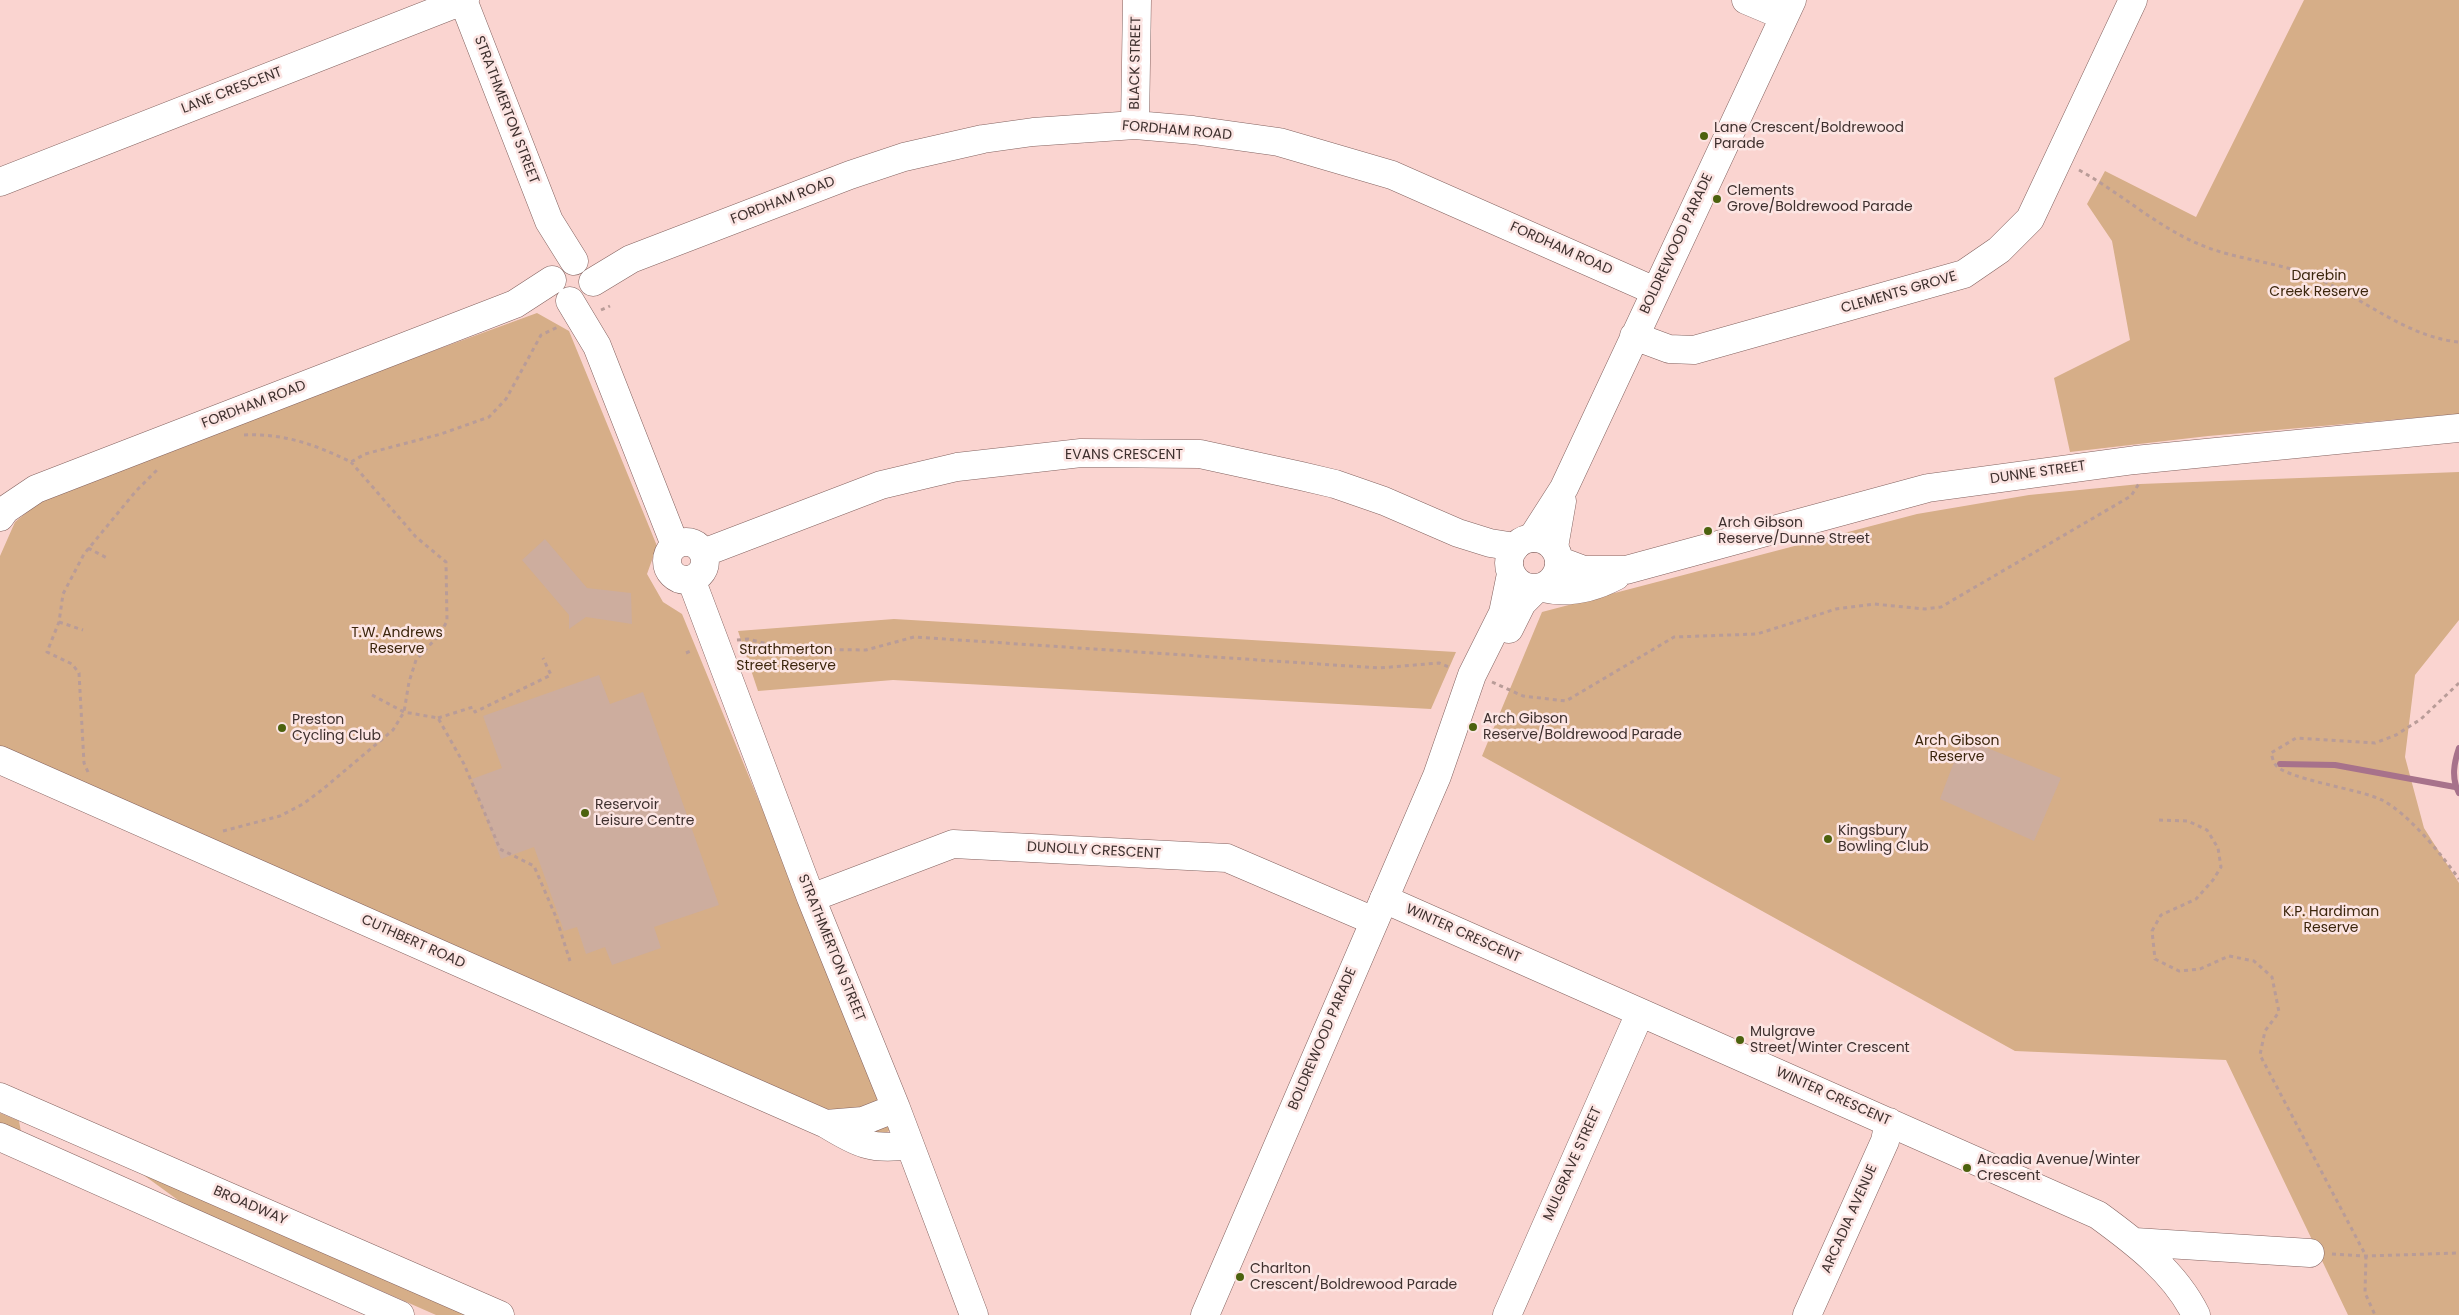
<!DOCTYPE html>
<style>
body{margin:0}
canvas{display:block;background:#fad4d0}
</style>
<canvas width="2459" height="1315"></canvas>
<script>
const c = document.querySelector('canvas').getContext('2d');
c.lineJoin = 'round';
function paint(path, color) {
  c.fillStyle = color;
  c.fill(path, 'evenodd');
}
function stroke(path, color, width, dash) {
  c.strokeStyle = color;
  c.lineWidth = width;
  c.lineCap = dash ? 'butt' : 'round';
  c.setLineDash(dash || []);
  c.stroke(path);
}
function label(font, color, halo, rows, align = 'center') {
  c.font = font + ' Poppins,sans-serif';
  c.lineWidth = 5;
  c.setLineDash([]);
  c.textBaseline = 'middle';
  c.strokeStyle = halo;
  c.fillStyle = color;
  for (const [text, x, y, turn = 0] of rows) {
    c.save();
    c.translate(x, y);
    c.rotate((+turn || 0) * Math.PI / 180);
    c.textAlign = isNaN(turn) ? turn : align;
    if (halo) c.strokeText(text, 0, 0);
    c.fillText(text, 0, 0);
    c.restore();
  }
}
paint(new Path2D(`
 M2304,0H2459V414L2208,436L2070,452L2054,378L2130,340L2112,241L2087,204L2105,171L2196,217Z
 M537,313L569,331L657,546L647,574L663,602L682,614L894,1129L880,1135L0,747V556L15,522L55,489Z
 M2459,472V620L2415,675L2405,757L2424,828L2459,883V1315H2348L2226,1060L2015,1051L1482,756L1542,612L1917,514L2029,495L2140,484Z
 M894,619L1456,652L1431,709L893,680L758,691L738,631Z
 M0,1113L19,1121L21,1132L0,1123Z
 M138,1171L474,1315H436L182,1203Z`), '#d6ae88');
stroke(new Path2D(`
 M2459,748C2454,763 2451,778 2459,793
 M2280,764L2335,765L2455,787`), '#a7728b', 6);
paint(new Path2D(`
 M545,539L587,588L631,593L632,624L586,617L569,629V615L522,560Z
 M599,675L610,704L643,692L719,905L654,927L661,948L612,965L605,947L586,954L577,927L564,931L534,847L501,859L472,779L502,768L483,716Z
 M1963,738L2061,778L2034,841L1940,799Z`), '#cdad9e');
const minor = new Path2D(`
 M463,0L549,221L574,261
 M1746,0L1784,16
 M1135,125L1137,0
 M0,182L465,0
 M593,282L631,259L850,175L904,157L983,139L1033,132L1135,125L1193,130L1279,142L1392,175L1655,291
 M570,301L597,346L675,545
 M1634,336L1669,349L1694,350L1964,274L1999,250L2030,219L2133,0
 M0,517L5,510L36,489L515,304L552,280
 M1532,538L1564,488L1792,0
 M667 561a19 19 0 1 1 38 0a19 19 0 1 1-38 0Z
 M1554,547L1562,501
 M703,553L881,485L957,467L1081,453L1200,454L1301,476L1335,484L1384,501L1458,533L1490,543L1515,547
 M691,579L811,898L896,1108L974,1315
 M0,760C276,879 550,1004 826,1124C857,1143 872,1151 909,1145
 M811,898L953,844L1227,858L1374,921
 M1384,899L2098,1215C2135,1242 2175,1272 2196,1315
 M826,1124L863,1121L896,1108
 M2135,1242L2310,1253
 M1507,1315L1640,1013
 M1807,1315L1885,1141L1889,1122`);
const major = new Path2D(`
 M1509 563a25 25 0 1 1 50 0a25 25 0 1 1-50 0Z
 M1560,561L1584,570H1626L1928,488L2135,460L2459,428
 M1542,588C1567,594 1593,588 1616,576
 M1509,629L1522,603L1536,589
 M0,1097L500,1315
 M0,1137L400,1315
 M1205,1315L1437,776L1472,675L1503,613L1511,574`);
stroke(minor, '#83625f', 29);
stroke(major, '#83625f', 29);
stroke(new Path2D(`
 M2079,170C2121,193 2157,227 2201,245C2237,260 2279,262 2314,277C2362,297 2406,337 2459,342
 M601,310L610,306
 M244,435C284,433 316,445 351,462L365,454L441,434L489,417L506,399L541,335L558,327
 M88,548L107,558
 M59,622L83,630
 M737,640L748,639L787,649L866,650L914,637L1379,668L1439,663L1451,668
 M686,653L693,650
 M1492,682L1523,696L1566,701L1674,637L1757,634L1836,609L1874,604L1925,609L1941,607L2131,496L2140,482
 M2459,683L2421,719L2396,735L2375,743L2296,738L2271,753C2272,756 2273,761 2275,764C2284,779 2360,789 2382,800C2410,815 2441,854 2459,879
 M372,695L404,712L438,718L464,764L500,849L534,866L556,917L570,961
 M438,718L473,707L475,712L551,675L543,658
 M88,772L84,763L79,673L72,664L47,652L59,622L63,594L84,554L136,491L159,468
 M2159,820L2188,821L2207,830L2218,848L2221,867L2213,880L2196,899L2161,915L2152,931L2155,959L2179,971L2200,969L2229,956L2254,961L2272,977L2279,1012L2265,1031L2260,1055L2366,1256L2365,1293L2375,1315
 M223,831L280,816L303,804L323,789L393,730L404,712L409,682L416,660L440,634L447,621L446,562L416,537L351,462
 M2332,1254L2366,1256L2459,1253`), '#b99c98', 3, [4, 4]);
stroke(minor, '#fff', 28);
stroke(major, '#fff', 28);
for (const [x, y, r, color] of [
 [1704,136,5,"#4c620e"],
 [1717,199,5,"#4c620e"],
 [1708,531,5,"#4c620e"],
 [1473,727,5,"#4c620e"],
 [282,728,5,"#4c620e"],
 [585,813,5,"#4c620e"],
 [1828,839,5,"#4c620e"],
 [1740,1040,5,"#4c620e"],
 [1967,1168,5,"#4c620e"],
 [1240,1277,5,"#4c620e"]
]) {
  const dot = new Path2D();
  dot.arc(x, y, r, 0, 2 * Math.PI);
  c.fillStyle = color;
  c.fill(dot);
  stroke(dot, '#fce5e3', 2);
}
label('14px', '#3e302e', '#fce5e3', [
 ["BLACK STREET",1136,63,-89],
 ["LANE CRESCENT",232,91,-21],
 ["STRATHMERTON STREET",506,110,69],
 ["FORDHAM ROAD",1177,131,5],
 ["FORDHAM ROAD",783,201,-21],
 ["BOLDREWOOD PARADE",1677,244,-65],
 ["FORDHAM ROAD",1561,249,24],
 ["CLEMENTS GROVE",1899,293,-16],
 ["FORDHAM ROAD",254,405,-21],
 ["EVANS CRESCENT",1124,455],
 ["DUNNE STREET",2038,473,-8],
 ["DUNOLLY CRESCENT",1094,851,3],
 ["WINTER CRESCENT",1463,934,24],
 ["CUTHBERT ROAD",413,942,24],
 ["STRATHMERTON STREET",831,948,68],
 ["BOLDREWOOD PARADE",1323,1039,-67],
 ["WINTER CRESCENT",1833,1097,24],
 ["MULGRAVE STREET",1573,1164,-66],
 ["BROADWAY",250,1206,23],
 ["ARCADIA AVENUE",1850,1219,-66]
]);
label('14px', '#3e302e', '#fce5e3', [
 ["Lane Crescent/Boldrewood",1714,128],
 ["Parade",1714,144],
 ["Clements",1727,191],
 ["Grove/Boldrewood Parade",1727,207],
 ["Arch Gibson",1718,523],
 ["Reserve/Dunne Street",1718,539],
 ["Arch Gibson",1483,719],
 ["Reserve/Boldrewood Parade",1483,735],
 ["Preston",292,720],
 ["Cycling Club",292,736],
 ["Reservoir",595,805],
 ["Leisure Centre",595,821],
 ["Kingsbury",1838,831],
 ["Bowling Club",1838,847],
 ["Mulgrave",1750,1032],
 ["Street/Winter Crescent",1750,1048],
 ["Arcadia Avenue/Winter",1977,1160],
 ["Crescent",1977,1176],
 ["Charlton",1250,1269],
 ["Crescent/Boldrewood Parade",1250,1285]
], 'left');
label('14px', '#3c260d', '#fce5e3', [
 ["Darebin",2319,276],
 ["Creek Reserve",2319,292],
 ["T.W. Andrews",397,633],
 ["Reserve",397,649],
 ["Strathmerton",786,650],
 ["Street Reserve",786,666],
 ["Arch Gibson",1957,741],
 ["Reserve",1957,757],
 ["K.P. Hardiman",2331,912],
 ["Reserve",2331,928]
]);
</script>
